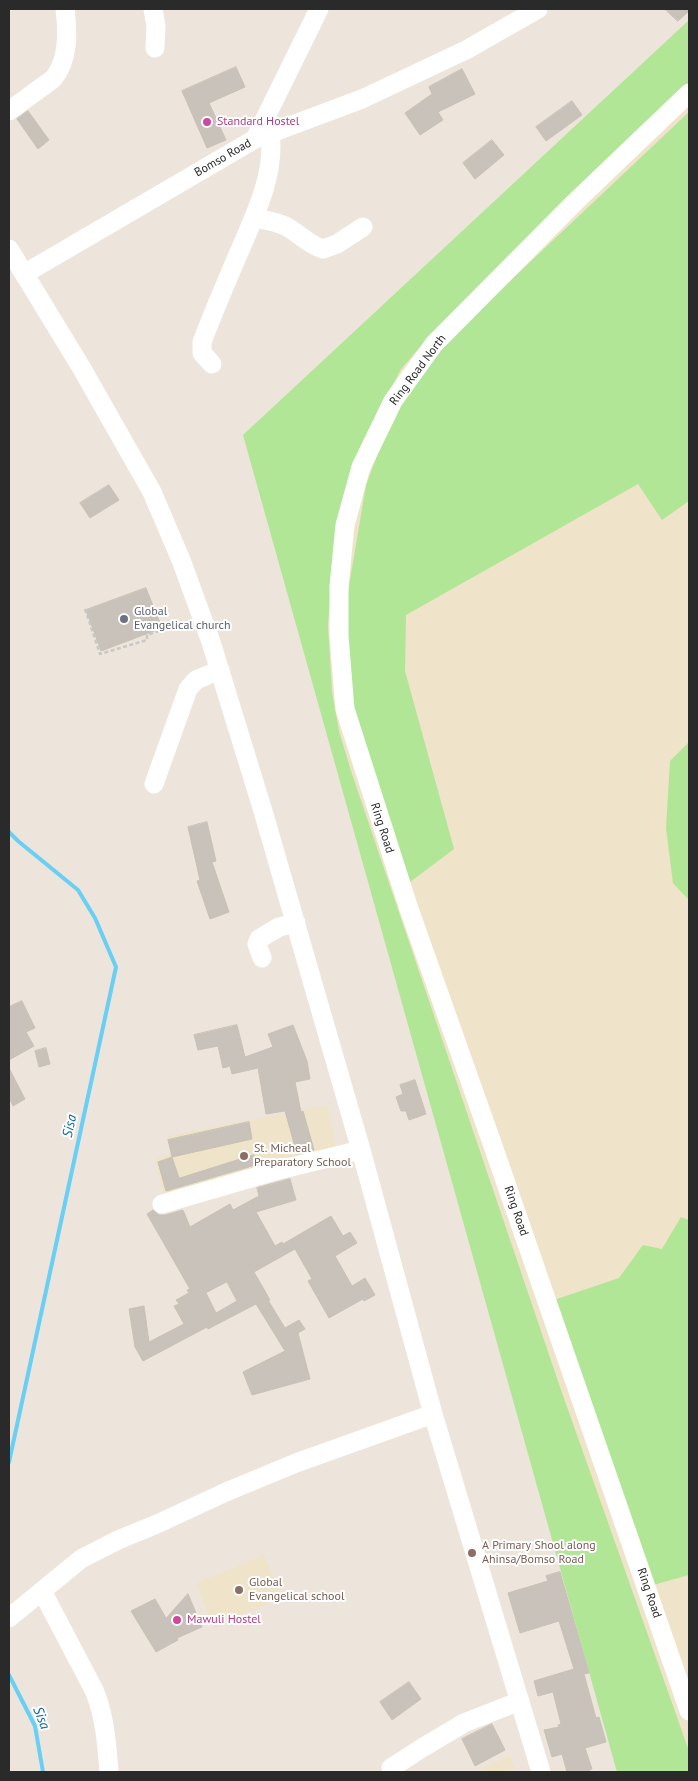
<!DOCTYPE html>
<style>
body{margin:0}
#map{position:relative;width:698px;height:1781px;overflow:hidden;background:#ede5db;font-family:"PT Sans",sans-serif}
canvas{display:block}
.frame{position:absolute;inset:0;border:10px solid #2a2a2a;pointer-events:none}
</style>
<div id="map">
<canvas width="698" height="1781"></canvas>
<div class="frame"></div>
</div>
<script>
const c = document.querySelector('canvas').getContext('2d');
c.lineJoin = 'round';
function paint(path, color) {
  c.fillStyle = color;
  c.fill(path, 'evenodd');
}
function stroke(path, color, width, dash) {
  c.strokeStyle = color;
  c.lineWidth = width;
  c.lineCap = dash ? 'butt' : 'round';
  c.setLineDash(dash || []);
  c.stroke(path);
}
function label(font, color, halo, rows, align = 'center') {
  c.font = font + ' "PT Sans",sans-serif';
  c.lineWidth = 4;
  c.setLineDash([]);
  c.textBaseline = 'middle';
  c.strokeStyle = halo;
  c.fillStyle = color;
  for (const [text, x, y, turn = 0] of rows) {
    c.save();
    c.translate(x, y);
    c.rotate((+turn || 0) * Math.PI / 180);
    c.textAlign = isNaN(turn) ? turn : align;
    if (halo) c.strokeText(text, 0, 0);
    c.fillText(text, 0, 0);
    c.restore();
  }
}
paint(new Path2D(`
 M689,20V1772H618L243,435Z
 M327,1105L337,1153L165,1202L155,1159L172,1153L168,1136Z
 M264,1555L282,1596L214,1628L196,1583Z
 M510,1756L515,1768L506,1772H483L481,1769Z`), '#efe3c9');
paint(new Path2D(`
 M689,20V87L432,333L401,369L377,415L331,587L328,626L332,692L339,731L351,771L561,1390L689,1751V1772H617L243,435Z
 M689,112V501L662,520L638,484L406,615L405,671L454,849L410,882L355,725L343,622L366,485L388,427L414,382L456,332Z
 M689,742V900L673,883L666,828L670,761Z
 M681,1217L689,1220V1575L653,1585L554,1300L619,1278L643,1245L662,1249Z`), '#b0e695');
stroke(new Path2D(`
 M9,832L18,841L78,890L95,918L116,967L9,1462
 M9,1675L35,1726L43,1772`), '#69cff4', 4);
const building = new Path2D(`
 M665,9H689V11L678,21Z
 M236,67L245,87L209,103L226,140L207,148L182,91Z
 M462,69L475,94L438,112L443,120L420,135L405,113L432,94L429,87Z
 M572,101L582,115L546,141L536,127Z
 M28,111L49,140L38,149L17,119Z
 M492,140L504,155L475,179L463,163Z
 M109,485L119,500L90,518L80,503Z
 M146,588L162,628L101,651L86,610Z
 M207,822L216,861L212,862L229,912L210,919L197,881L200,880L188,827Z
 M22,1001L35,1028L26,1032L34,1046L9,1060V1007Z
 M237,1025L245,1057L273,1047L268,1034L293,1025L307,1061L310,1079L295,1082L301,1112L303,1111L314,1150L297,1154L285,1111L266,1114L258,1068L232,1074L230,1066L223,1068L218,1046L198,1050L194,1035Z
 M46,1048L50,1064L39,1067L35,1051Z
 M9,1068L25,1099L13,1106L9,1098Z
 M415,1080L426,1114L409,1120L406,1111H401L396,1097L403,1094L400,1085Z
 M249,1122L252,1139L172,1157L168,1140Z
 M254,1155L256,1162L276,1159L166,1191L158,1162L172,1157L179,1178Z
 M290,1179L296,1200L256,1212L275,1246L282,1242L283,1244L331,1216L343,1236L350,1232L357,1243L335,1256L352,1286L365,1278L375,1295L364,1301L363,1299L329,1318L308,1281L312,1279L295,1249L254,1272L270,1300H268L285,1328L299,1320L305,1329L298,1333L310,1379L252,1395L243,1372L285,1351L256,1304L208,1329L207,1327L143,1361L135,1347L129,1309L144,1306L149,1342L184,1324L174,1306L179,1304L176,1300L189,1293L187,1290L190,1289L147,1214L153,1210L159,1215H165L183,1210L190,1227L230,1204L233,1210L259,1196L257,1188ZM227,1282L237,1301L216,1313L206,1293Z
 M560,1572L589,1673L584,1674L596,1718L599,1717L606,1742L585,1748L592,1769L589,1770L590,1772H567L562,1754L552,1757L544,1730L559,1727L558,1725L561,1724L553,1692L538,1696L534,1681L574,1669L559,1621L520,1633L508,1593L548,1581L546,1576Z
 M188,1594L202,1627L177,1638L178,1640L156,1652L131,1611L155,1599L166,1618Z
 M409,1682L421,1699L392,1720L380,1702Z
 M492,1724L505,1750L475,1766L462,1739Z`);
paint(building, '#c8c2ba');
stroke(building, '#c8c1b4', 1);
stroke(new Path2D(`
 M85,609L100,654L147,640V635L162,630`), '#c8c8c8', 2.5, [4, 2.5]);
stroke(new Path2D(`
 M153,9L156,26L155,48
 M689,93L575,202L434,344L393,401L361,467L345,525L339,586V636L345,709L409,909L492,1143L689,1711
 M9,111L53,79C69,60 68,32 65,9
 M255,139L319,9
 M254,218C264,220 276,221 285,226C299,233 309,245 323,249L337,244L363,227
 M9,249L81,367L152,492L181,560L211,642L263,811L361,1150L433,1414L541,1772
 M24,274L255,139L362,99L466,50L538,9
 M212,364L202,353V342C213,313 225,285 237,257C253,219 276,175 270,133
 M154,784L188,689L196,680L220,670
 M262,958L257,944L259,939L279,927L296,923
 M162,1204L279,1170L361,1150
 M42,1591L95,1692C105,1718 107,1745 109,1772
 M9,1618L81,1559L118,1540L157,1524L226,1492L296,1463L433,1414
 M391,1768L422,1748L464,1723L520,1701`), '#fff', 19);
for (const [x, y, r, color] of [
 [207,122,5,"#d1479c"],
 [124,619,5,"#6b7280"],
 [244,1156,5,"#8d6e63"],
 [472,1553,5,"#8d6e63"],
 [239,1590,5,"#8d6e63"],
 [177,1620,5,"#d1479c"]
]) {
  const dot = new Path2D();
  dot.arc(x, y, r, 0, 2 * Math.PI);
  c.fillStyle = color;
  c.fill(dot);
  stroke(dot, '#fff', 2);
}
label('12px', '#b23c85', '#fff', [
 ["Standard Hostel",217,122],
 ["Mawuli Hostel",187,1620]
], 'left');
label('12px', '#2a2a2a', '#fff', [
 ["Bomso Road",223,158,-30],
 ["Ring Road North",418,370,-53],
 ["Ring Road",382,828,72],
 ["Ring Road",516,1211,71],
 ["Ring Road",649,1593,71]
]);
label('12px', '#5b616d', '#fff', [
 ["Global",134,612],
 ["Evangelical church",134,626]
], 'left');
label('12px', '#785e54', '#fff', [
 ["St. Micheal",254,1149],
 ["Preparatory School",254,1163],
 ["A Primary Shool along",482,1546],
 ["Ahinsa/Bomso Road",482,1560],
 ["Global",249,1583],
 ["Evangelical school",249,1597]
], 'left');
label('italic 14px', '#076ba0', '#fff', [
 ["Sisa",70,1126,-78],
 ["Sisa",41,1718,69]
]);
</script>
